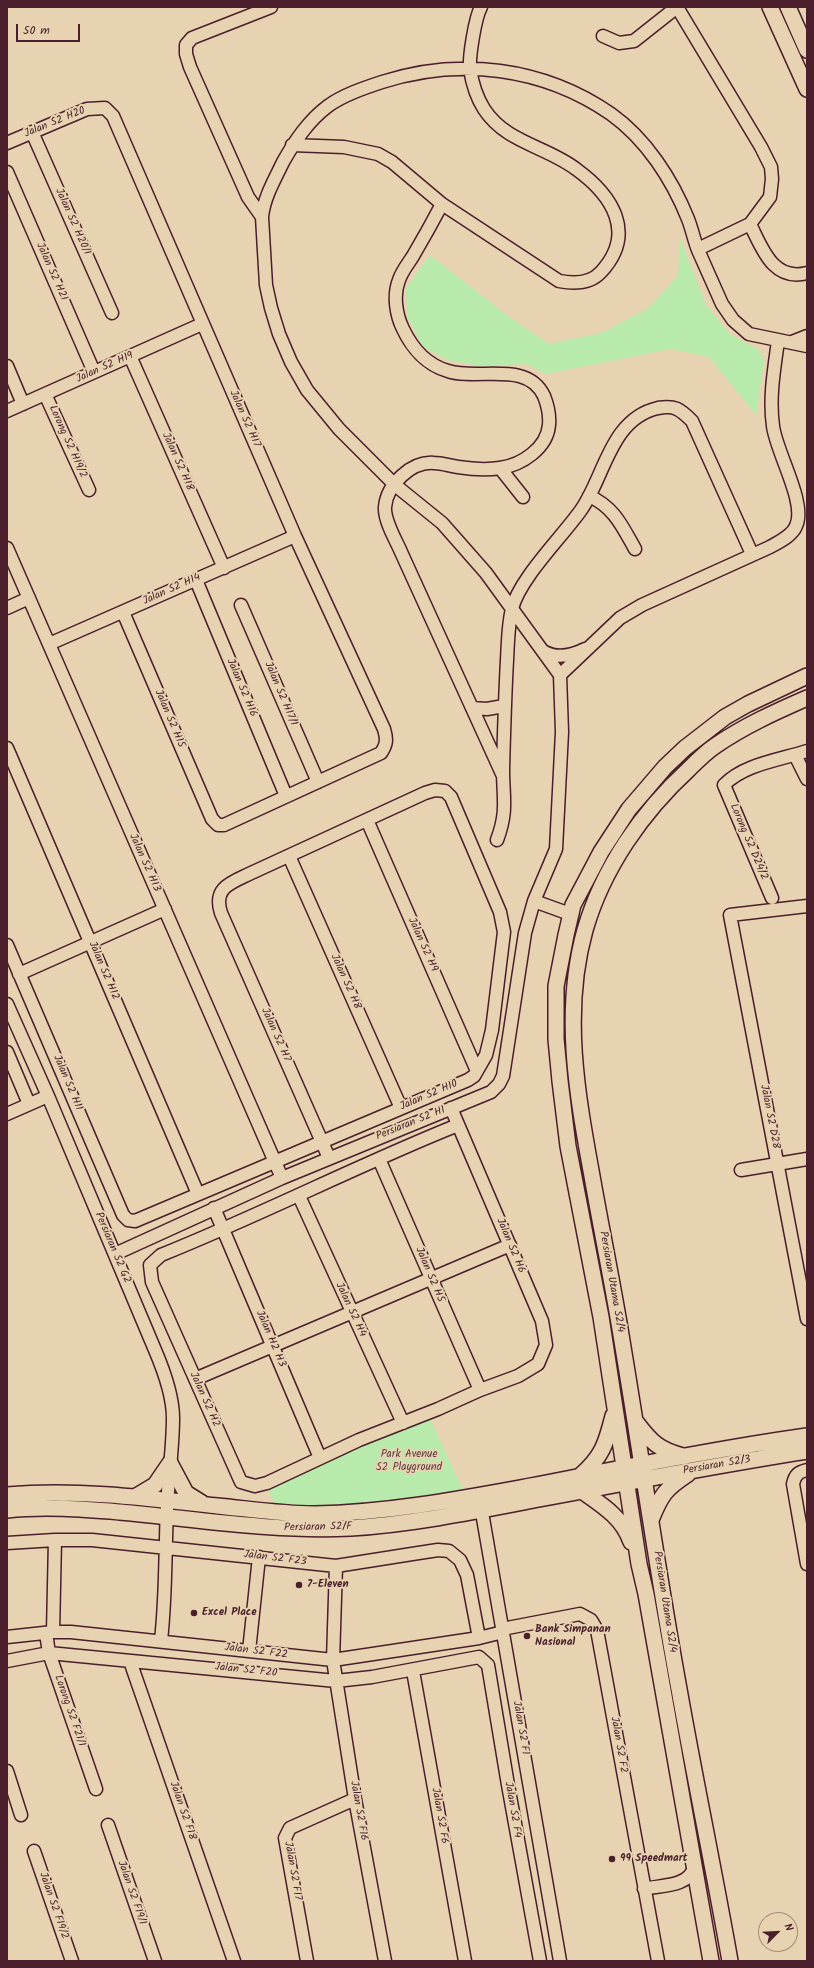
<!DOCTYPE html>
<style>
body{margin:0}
#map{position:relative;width:814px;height:1968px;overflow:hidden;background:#e7d3b1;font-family:Kalam,sans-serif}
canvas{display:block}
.frame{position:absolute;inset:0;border:8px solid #4a1f2b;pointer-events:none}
.north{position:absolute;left:758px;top:1912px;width:40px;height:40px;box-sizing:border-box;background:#e7d3b1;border:1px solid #a88b7b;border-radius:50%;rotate:66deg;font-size:11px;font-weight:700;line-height:16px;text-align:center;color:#4a1f2b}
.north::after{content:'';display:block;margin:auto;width:14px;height:18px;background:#4a1f2b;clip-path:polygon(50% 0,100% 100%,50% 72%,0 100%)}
.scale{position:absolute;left:16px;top:24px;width:64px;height:18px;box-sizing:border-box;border:2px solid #4a1f2b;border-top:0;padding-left:5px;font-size:12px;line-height:14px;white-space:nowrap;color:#4a1f2b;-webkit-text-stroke:3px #e7d3b1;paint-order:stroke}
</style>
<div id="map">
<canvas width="814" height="1968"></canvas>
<div class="frame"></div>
<div class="north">N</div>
<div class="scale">50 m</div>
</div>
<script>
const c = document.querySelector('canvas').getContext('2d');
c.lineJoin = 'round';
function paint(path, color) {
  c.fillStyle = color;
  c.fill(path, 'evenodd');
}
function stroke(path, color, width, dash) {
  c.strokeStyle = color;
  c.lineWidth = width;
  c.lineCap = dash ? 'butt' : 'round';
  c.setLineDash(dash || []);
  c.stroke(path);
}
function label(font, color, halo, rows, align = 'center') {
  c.font = font + ' Kalam,sans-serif';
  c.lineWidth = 4;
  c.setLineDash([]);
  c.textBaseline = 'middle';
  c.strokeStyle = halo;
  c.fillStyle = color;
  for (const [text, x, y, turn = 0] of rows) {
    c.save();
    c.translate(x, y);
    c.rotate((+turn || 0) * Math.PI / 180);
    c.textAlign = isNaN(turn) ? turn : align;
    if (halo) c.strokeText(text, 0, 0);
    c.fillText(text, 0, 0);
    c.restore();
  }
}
paint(new Path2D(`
 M680,238L706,305L730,334L758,349L764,360L756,415L709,357L671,349L546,374L527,364L479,366L448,360L423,347L407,316L406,288L430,255L508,316L549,344L601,333L647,309L678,276Z
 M428,1414L463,1490L314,1511L277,1509L266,1485Z`), '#b8eaab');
const minor = new Path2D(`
 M677,7L761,147L771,167L772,179L770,197L750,224L698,249
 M603,36L619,43L634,41L677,7
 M32,132L112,313
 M7,143L87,109L105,108L113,116L295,536L384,729C387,739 387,744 381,753L224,825H218L212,819L123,612
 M292,145L344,147L378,154L392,162L442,204L559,281C574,284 590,284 601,272C637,233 612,195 576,169C546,146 506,143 484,109C477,98 472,82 470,69C469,56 475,18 481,7
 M7,172L94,372
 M442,204C433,221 423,239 413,256C408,264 402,271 399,280C393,295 396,315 403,329C412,348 427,365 448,371C479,381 527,360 544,396C548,406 550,414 549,425C547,448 522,465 500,468C488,470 471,469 458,467C450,466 442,463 434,463C412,461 387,484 385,507C384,521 396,540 401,552L503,776
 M262,217L248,197L190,67L186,54V45L192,38L271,7
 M750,224C762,248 773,282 807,273
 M792,342L807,336
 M130,356L224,568
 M7,366L23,404
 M45,394L89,490
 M7,411L202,324
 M500,468L523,497
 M589,496C614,507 622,526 635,549
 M7,548L282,1178
 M196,580L286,796
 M241,605L318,782
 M7,608L29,598
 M49,644L295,536
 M543,651C556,659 571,656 585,649
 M560,675L620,618L642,605L770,547C779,542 792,536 796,526C807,503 776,452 773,426C769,398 774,370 778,341
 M472,708L487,709L504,706
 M7,748L198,1194
 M795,755L807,779
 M367,820L477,1071
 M497,840C508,811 503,798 503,769C504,732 505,696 507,660C508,643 508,625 512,609C519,579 562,537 581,510C605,476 610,419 658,408C675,405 680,409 692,421L752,554
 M289,856L401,1108
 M772,898L724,785C744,764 780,760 807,751
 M534,901L556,849L562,732L560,675L486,573L457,540L442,523L395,485L339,429L307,390L291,362L279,334L271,308L266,285L262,217C264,197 275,179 283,162C295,141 308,121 328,106C343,95 364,88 382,82C459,57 543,67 611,114C646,139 672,179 688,219C692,229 694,240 698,250C706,268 714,286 722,304L733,320L749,334L807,346
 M807,906L730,915L807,1319
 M7,945L123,1215L128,1220L135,1221L468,1080L474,1076L486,1055L492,1030L504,932L500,912L451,797L445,791L435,790L425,793L249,874C230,883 213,888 221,913L322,1142L329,1158
 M19,974L165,909
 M7,1004L48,1096L155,1350C164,1371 173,1395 173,1418C173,1448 168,1479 167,1509C165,1553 166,1597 161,1640
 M7,1052L29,1104
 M451,1108L542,1321L546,1345L538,1364L518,1376L480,1390L438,1409L359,1440L267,1483L255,1486L241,1482L152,1282L150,1265L161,1255C261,1215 358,1165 458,1125
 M7,1114L48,1096
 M379,1159L480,1390
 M741,1170L807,1159
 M299,1196L403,1423
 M214,1208L320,1458
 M115,1254L282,1178L491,1092L499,1084L503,1076L525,933L534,901L570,914
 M195,1379L510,1245
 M807,1470C798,1472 795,1475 793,1484L807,1564
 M480,1501L560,1961
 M7,1543L55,1540H92L336,1566L412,1554L438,1550L449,1551L460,1560L467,1575L479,1638
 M336,1566L333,1660L355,1799L385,1961
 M502,1629L580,1614L591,1620L597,1630L658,1961
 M53,1632L55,1540
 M46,1633L49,1653L96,1789
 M7,1637L53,1632H71L333,1660L479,1638L503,1632
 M249,1651L259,1557
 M7,1661L49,1653L336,1681L372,1677L479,1657L488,1665L508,1785L540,1961
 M130,1661L234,1961
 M413,1671L465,1961
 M7,1771L21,1815
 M108,1825L155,1961
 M34,1851L72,1961
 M644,1889C661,1885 688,1887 694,1868
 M307,1961L285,1838L290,1828L355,1799`);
const major = new Path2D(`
 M770,7L807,89
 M788,7L807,50
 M636,1422C651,1442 659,1450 683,1456
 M170,1463L186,1493L202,1503
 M580,1476C602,1457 606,1444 613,1416
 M582,1491C602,1505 623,1518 631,1542
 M7,1495C78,1489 147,1498 217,1506C249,1509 282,1514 314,1514C387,1513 460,1499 531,1486C623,1468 715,1449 807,1436
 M135,1497L155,1485L170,1463
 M7,1510C45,1506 82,1509 120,1512C197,1519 274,1532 351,1528C414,1524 477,1511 539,1499C628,1482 717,1465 807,1451
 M651,1520C661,1495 665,1489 688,1474
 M711,1961L646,1594L639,1564L601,1317L568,1146L560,1081L556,1039V986L566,935L573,905L601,852L629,809L665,767L685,748L725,717L748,704L807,676
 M730,1961C714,1870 695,1780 679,1689C658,1575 642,1461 623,1347C614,1290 602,1233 592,1176C577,1094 562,1012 585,930C603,868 642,812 689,769C697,761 706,752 715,746C744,726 775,712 807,698`);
stroke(minor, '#4a1f2b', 15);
stroke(major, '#4a1f2b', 18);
stroke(minor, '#e7d3b1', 12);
stroke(major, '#e7d3b1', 15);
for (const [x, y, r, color] of [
 [299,1585,4,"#4a1f2b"],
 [194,1613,4,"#4a1f2b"],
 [527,1636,4,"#4a1f2b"],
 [612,1859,4,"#4a1f2b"]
]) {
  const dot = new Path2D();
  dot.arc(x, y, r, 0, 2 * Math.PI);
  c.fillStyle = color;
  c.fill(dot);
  stroke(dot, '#e7d3b1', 1.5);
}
label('11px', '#4a1f2b', '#e7d3b1', [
 ["Jalan S2 H20",55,123,-22],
 ["Jalan S2 H20/1",72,222,66],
 ["Jalan S2 H21",51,272,66],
 ["Jalan S2 H19",105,368,-24],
 ["Jalan S2 H17",244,419,66],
 ["Lorong S2 H19/2",67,442,66],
 ["Jalan S2 H18",177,462,66],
 ["Jalan S2 H14",172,590,-24],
 ["Jalan S2 H16",241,688,67],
 ["Jalan S2 H17/1",280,694,67],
 ["Jalan S2 H15",169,719,67],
 ["Lorong S2 D24/2",748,842,67],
 ["Jalan S2 H13",144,863,66],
 ["Jalan S2 H9",422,945,66],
 ["Jalan S2 H12",103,971,67],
 ["Jalan S2 H8",345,982,66],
 ["Jalan S2 H7",275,1035,66],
 ["Jalan S2 H11",67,1083,67],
 ["Jalan S2 H10",429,1096,-23],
 ["Jalan S2 D28",769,1117,79],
 ["Persiaran S2 H1",411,1124,-22],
 ["Jalan S2 H6",510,1246,67],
 ["Persiaran S2 G2",112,1248,67],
 ["Jalan S2 H5",429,1275,67],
 ["Persiaran Utama S2/4",611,1282,80],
 ["Jalan S2 H4",350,1310,65],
 ["Jalan H2 H3",270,1339,67],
 ["Jalan S2 H2",204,1400,66],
 ["Persiaran S2/3",717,1466,-10],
 ["Persiaran S2/F",318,1528,-1],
 ["Jalan S2 F23",275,1559,7],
 ["Persiaran Utama S2/4",664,1602,81],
 ["Jalan S2 F22",256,1652,7],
 ["Jalan S2 F20",246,1671,6],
 ["Lorong S2 F21/1",69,1711,71],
 ["Jalan S2 F1",520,1728,80],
 ["Jalan S2 F2",618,1745,80],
 ["Jalan S2 F4",512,1810,80],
 ["Jalan S2 F18",182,1811,71],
 ["Jalan S2 F16",358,1811,80],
 ["Jalan S2 F6",439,1816,80],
 ["Jalan S2 F17",292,1871,80],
 ["Jalan S2 F19/1",131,1893,71],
 ["Jalan S2 F19/2",53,1906,71]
]);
label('11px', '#5a3d3e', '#e7d3b1', [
 ["Park Avenue",409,1455],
 ["S2 Playground",409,1468]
]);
label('bold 11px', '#4a1f2b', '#e7d3b1', [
 ["7-Eleven",307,1585],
 ["Excel Place",202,1613],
 ["Bank Simpanan",535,1630],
 ["Nasional",535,1643],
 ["99 Speedmart",620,1859]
], 'left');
</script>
